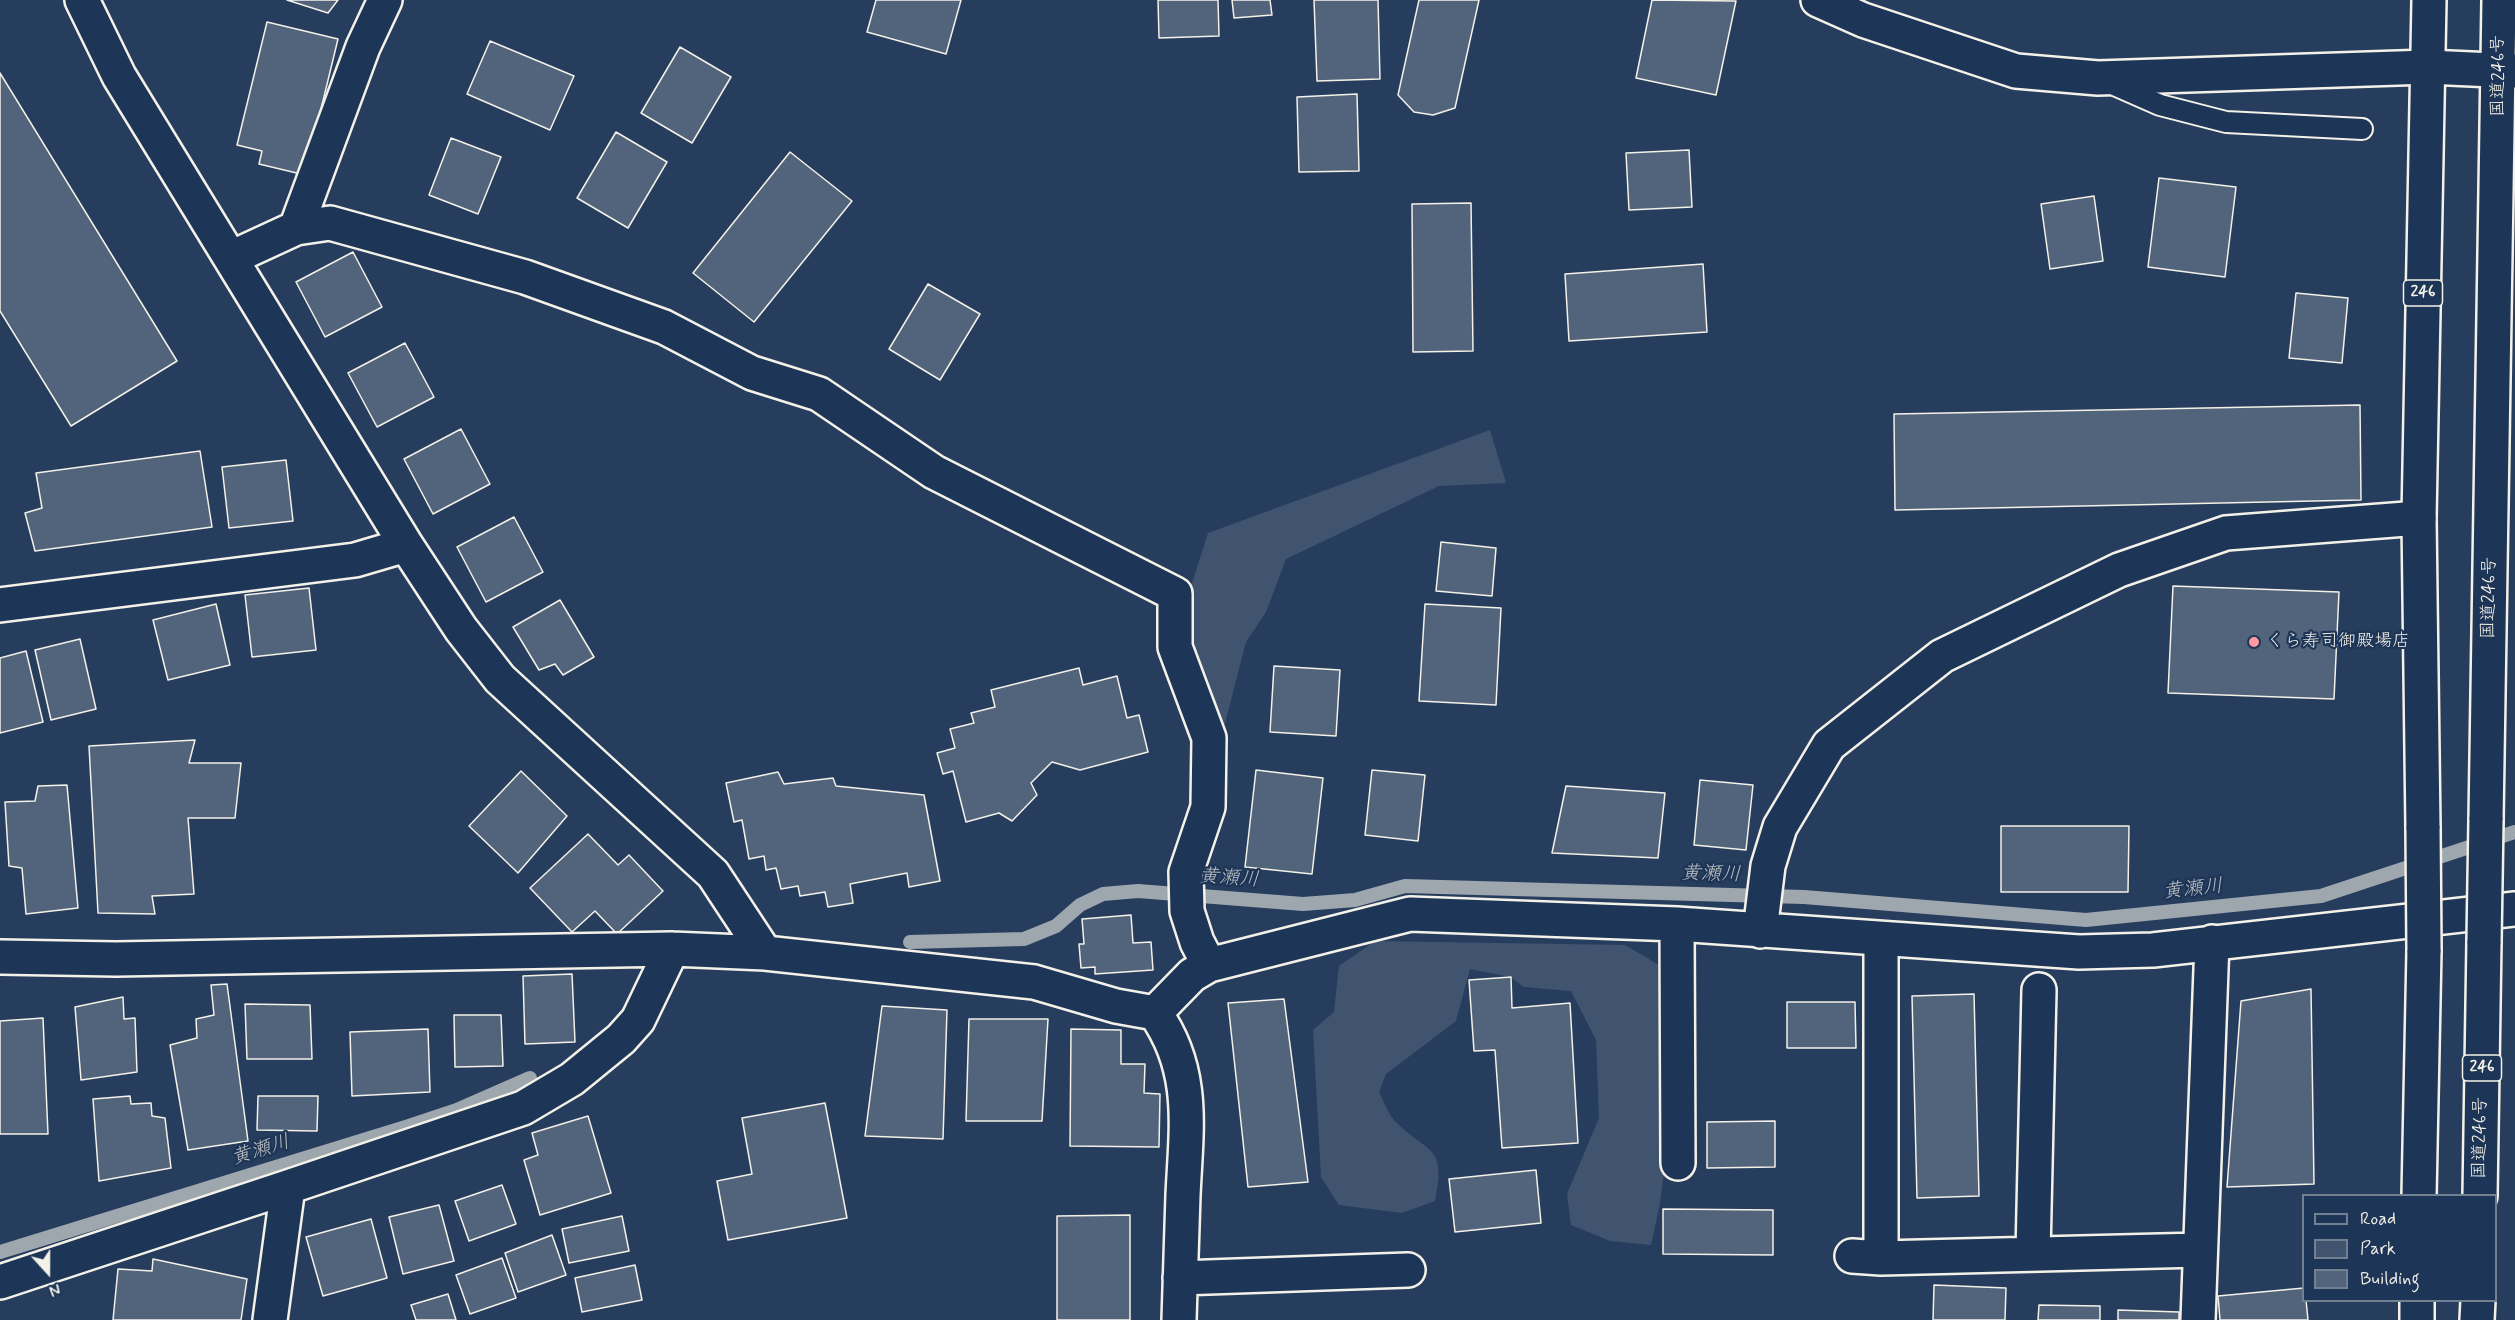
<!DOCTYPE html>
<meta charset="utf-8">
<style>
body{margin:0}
#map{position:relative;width:2515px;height:1320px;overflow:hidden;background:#263d5d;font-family:Mynerve,sans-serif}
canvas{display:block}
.legend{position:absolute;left:2302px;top:1194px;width:195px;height:108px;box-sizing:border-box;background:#1d3557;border:2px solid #738091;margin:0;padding:8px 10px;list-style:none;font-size:18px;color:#f4f1e8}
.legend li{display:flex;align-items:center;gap:12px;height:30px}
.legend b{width:30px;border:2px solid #738091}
.north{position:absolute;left:18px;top:1242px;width:60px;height:60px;-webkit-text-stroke:4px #1d3557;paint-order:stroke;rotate:159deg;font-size:16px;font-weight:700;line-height:24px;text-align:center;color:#f4f1e8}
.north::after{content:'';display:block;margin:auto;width:21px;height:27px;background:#f4f1e8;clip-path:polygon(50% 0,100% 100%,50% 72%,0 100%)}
</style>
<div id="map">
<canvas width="2515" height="1320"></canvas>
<ul class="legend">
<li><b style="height:8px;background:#1d3557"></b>Road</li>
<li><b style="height:16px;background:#40546f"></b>Park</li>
<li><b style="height:16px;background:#52647b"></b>Building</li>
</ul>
<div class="north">N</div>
</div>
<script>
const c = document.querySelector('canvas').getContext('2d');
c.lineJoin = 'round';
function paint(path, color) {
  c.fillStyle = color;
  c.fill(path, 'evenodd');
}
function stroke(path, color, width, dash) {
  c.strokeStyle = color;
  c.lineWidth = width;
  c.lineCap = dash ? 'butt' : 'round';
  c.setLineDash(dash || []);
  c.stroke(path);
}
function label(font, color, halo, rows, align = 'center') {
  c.font = font + ' Mynerve,"Klee One",sans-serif';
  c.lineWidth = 4.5;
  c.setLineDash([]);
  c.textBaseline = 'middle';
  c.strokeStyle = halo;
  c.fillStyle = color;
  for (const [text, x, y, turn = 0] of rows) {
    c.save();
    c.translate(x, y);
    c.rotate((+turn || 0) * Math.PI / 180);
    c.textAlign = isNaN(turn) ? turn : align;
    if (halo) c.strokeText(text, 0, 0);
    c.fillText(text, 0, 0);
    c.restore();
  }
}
paint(new Path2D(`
 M1490,430L1506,483L1439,486L1286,559L1266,612L1246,642L1223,731L1189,654L1186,602L1208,533Z
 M1375,941L1625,945L1664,968L1671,1119L1660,1203L1651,1245L1610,1241L1571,1225L1567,1194L1599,1118L1596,1040L1571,991L1524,987L1510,977L1470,969L1456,1021L1386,1074L1379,1092C1384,1101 1388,1114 1395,1121C1428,1155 1447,1143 1435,1201L1402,1213L1339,1205L1321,1177L1313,1030L1334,1012L1339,966Z`), '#40546f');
stroke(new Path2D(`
 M910,942L1024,939L1056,926L1080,905L1103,894L1138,891L1303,904L1355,900L1405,886L1804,897L2086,920L2321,896L2515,832
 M0,1252L409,1126L457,1110L530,1078`), '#9fa7ae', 14);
const building = new Path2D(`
 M287,0H338L328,13Z
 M876,0H961L946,54L867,32Z
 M1158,0H1218L1219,36L1159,38Z
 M1232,0H1270L1272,15L1234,18Z
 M1314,0H1378L1380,79L1317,81Z
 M1419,0H1479L1455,108L1433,115L1414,112L1398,95Z
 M1652,0L1736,1L1716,95L1636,78Z
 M267,22L338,39L305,175L259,164L262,151L237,145Z
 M490,41L574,76L550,130L467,94Z
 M680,47L731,77L692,143L641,113Z
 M0,73L177,361L71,426L0,311Z
 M1357,94L1359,171L1299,172L1297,97Z
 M616,132L667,162L628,228L577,198Z
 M451,138L501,157L478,214L429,195Z
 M1689,150L1692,207L1629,210L1626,153Z
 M790,152L852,201L754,322L693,273Z
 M2159,178L2236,187L2225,277L2148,267Z
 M2094,196L2103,261L2050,269L2041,204Z
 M1471,203L1473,351L1413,352L1412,204Z
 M353,252L382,307L325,337L296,282Z
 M1703,264L1707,332L1569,341L1565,274Z
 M928,284L980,314L940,380L889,349Z
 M2296,293L2348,298L2342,363L2289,358Z
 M405,343L434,397L377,427L348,373Z
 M2360,405L2361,500L1895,510L1894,414Z
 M461,429L490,484L433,514L404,459Z
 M200,451L212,527L35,551L25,513L42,508L36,473Z
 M286,460L293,521L229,528L222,467Z
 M514,517L543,572L486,602L457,547Z
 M1441,542L1496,548L1492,596L1436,591Z
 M2173,586L2339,592L2334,699L2168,693Z
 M309,588L316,650L252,657L245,595Z
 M560,600L594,657L563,675L555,664L539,670L513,627Z
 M216,604L230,665L168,680L153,620Z
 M1425,604L1501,608L1496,705L1419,701Z
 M80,639L96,709L51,720L35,650Z
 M26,651L43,722L0,733V658Z
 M1274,666L1340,670L1336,736L1270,732Z
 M1079,668L1083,685L1117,676L1127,718L1139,715L1148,752L1080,770L1052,762L1031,783L1037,795L1012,821L999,813L966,822L953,771L943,774L937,753L955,748L950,729L974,723L971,713L995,707L991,690Z
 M195,740L189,763H241L235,818H188L194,894L152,896L155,914L98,913L89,746Z
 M1256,770L1323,778L1312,874L1245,867Z
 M1372,770L1425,775L1418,841L1365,835Z
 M521,771L567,816L518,873L469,826Z
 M778,772L784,784L833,778L836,786L924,795L940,881L909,887L907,873L850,884L853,903L828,907L825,892L800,896L798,886L781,889L776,868L766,870L764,856L749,859L742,820L734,822L726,783Z
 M1700,780L1753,785L1746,850L1694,845Z
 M67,785L78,908L26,914L22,868L9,866L5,802L35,801L38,786Z
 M1566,786L1665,793L1658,858L1552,853Z
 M2001,826H2129L2128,892H2001Z
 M588,834L618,865L629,855L663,891L617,934L595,911L572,932L530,888Z
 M1131,915L1133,943L1151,942L1153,970L1095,974V967L1081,968L1079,944H1084L1082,919Z
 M572,974L575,1042L525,1044L523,976Z
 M1511,977L1512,1008L1570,1003L1578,1143L1502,1148L1495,1050L1474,1051L1469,980Z
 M227,984L248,1141L188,1150L170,1045L197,1038L196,1019L214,1015L211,985Z
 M2311,989L2314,1184L2227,1187L2241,1001Z
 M1974,994L1979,1196L1917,1198L1912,996Z
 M123,997L124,1019L135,1018L137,1072L81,1080L75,1007Z
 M1284,999L1308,1182L1248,1187L1228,1003Z
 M1787,1002H1855L1856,1048H1787Z
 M245,1004L310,1005L312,1059H247Z
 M882,1006L947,1010L943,1139L865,1136Z
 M454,1015H501L503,1066L455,1067Z
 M43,1018L48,1134H0V1021Z
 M969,1019H1048L1042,1121H966Z
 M428,1029L430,1092L352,1096L350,1032Z
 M1071,1029L1121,1030V1064H1145L1144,1093L1160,1094L1159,1147L1070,1146Z
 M130,1096L131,1104L151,1103L152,1116L165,1118L171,1168L99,1181L93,1099Z
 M258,1096H318L317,1131L257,1130Z
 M825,1103L847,1218L728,1240L717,1181L752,1174L742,1118Z
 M588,1116L611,1193L540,1215L524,1160L538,1155L532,1133Z
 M1775,1121V1167L1707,1168V1122Z
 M1536,1170L1541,1223L1455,1232L1449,1179Z
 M502,1185L516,1224L469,1241L455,1201Z
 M439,1205L454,1261L403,1274L389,1217Z
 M1663,1209L1773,1210V1255L1663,1254Z
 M1130,1215V1320H1057V1216Z
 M622,1216L629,1251L569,1263L562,1229Z
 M371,1219L387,1278L323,1296L306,1237Z
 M552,1235L566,1275L518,1292L505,1253Z
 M502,1258L516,1298L470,1314L456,1275Z
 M153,1259L247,1279L241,1320H113L118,1269L152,1271Z
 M635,1265L642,1300L582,1312L575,1278Z
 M1934,1285L2006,1288L2005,1320H1933Z
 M2304,1288V1300H2306L2308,1320H2220L2218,1296Z
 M448,1294L456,1320H416L411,1305Z
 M2039,1305L2100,1306V1320H2038Z
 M2118,1310L2179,1312V1320H2118Z`);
paint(building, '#52647b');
stroke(building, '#f4f1e8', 1.5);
const lane = new Path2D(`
 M2110,83L2160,105L2226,122L2362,129`);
const street = new Path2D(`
 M82,0L119,76L406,545L461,629L500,679L713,874L765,953L1034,982L1116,1006L1155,1013C1196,1071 1186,1129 1183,1195C1182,1237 1180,1278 1179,1320
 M1818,0L1863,20L2016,71L2098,78L2428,67L2515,71
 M296,228L363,47L385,0
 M231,258L296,228L330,223L525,277L664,327L752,373L819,394L934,472L1175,594V647L1209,738L1208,807L1186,872L1187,911L1197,942L1209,965
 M0,605L355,560L406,545
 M1677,924L1678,1163
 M1760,931L1768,866L1780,827L1829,745L1942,656L2119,570L2226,533L2419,518
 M0,957L116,959L672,949L765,953
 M1155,1013L1192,975L1209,965L1410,914L1677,924L2079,952L2153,950L2515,909
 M2033,1253L2039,990
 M1852,1256L1881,1258L2200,1250
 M1881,1258V939
 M1180,1278L1408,1270
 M0,1282L288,1187
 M270,1320L288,1187L523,1108L572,1079L621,1039L638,1020L672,949
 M2198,1320L2212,942`);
const highway = new Path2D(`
 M2486,820L2499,0
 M2423,829L2419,518L2429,0
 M2419,1196L2424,950
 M2480,1196L2484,941
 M2417,1320V1300
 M2477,1320L2478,1300`);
stroke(lane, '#f4f1e8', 24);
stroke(street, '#f4f1e8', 38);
stroke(highway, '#f4f1e8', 38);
stroke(lane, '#1d3557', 20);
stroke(street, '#1d3557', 33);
stroke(highway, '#1d3557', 33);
const highwayBridge = new Path2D(`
 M2423,829L2424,950
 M2484,941L2486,820`);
stroke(highwayBridge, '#f4f1e8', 38, []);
stroke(highwayBridge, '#1d3557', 33);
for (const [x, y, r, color] of [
 [2254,642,6,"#ff9aa2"]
]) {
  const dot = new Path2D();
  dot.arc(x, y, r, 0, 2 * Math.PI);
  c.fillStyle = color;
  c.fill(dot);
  stroke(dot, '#1d3557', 2);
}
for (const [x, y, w] of [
 [2423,293,39],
 [2482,1068,39]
]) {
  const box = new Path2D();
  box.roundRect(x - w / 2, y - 13, w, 26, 4.5);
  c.fillStyle = '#1d3557';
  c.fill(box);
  stroke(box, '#f4f1e8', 1.5);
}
label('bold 16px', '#f4f1e8', null, [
 ["246",2423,293],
 ["246",2482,1068]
]);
label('18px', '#f4f1e8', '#1d3557', [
 ["国道246号",2499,76,-90],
 ["国道246号",2490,598,-89],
 ["国道246号",2481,1138,-89]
]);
label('18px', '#f4f1e8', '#1d3557', [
 ["くら寿司御殿場店",2266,642]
], 'left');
label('italic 20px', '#bcbfc2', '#1d3557', [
 ["黄瀬川",1711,875,2],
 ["黄瀬川",1229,879,4],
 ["黄瀬川",2193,890,-6],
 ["黄瀬川",261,1151,-17]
]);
</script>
